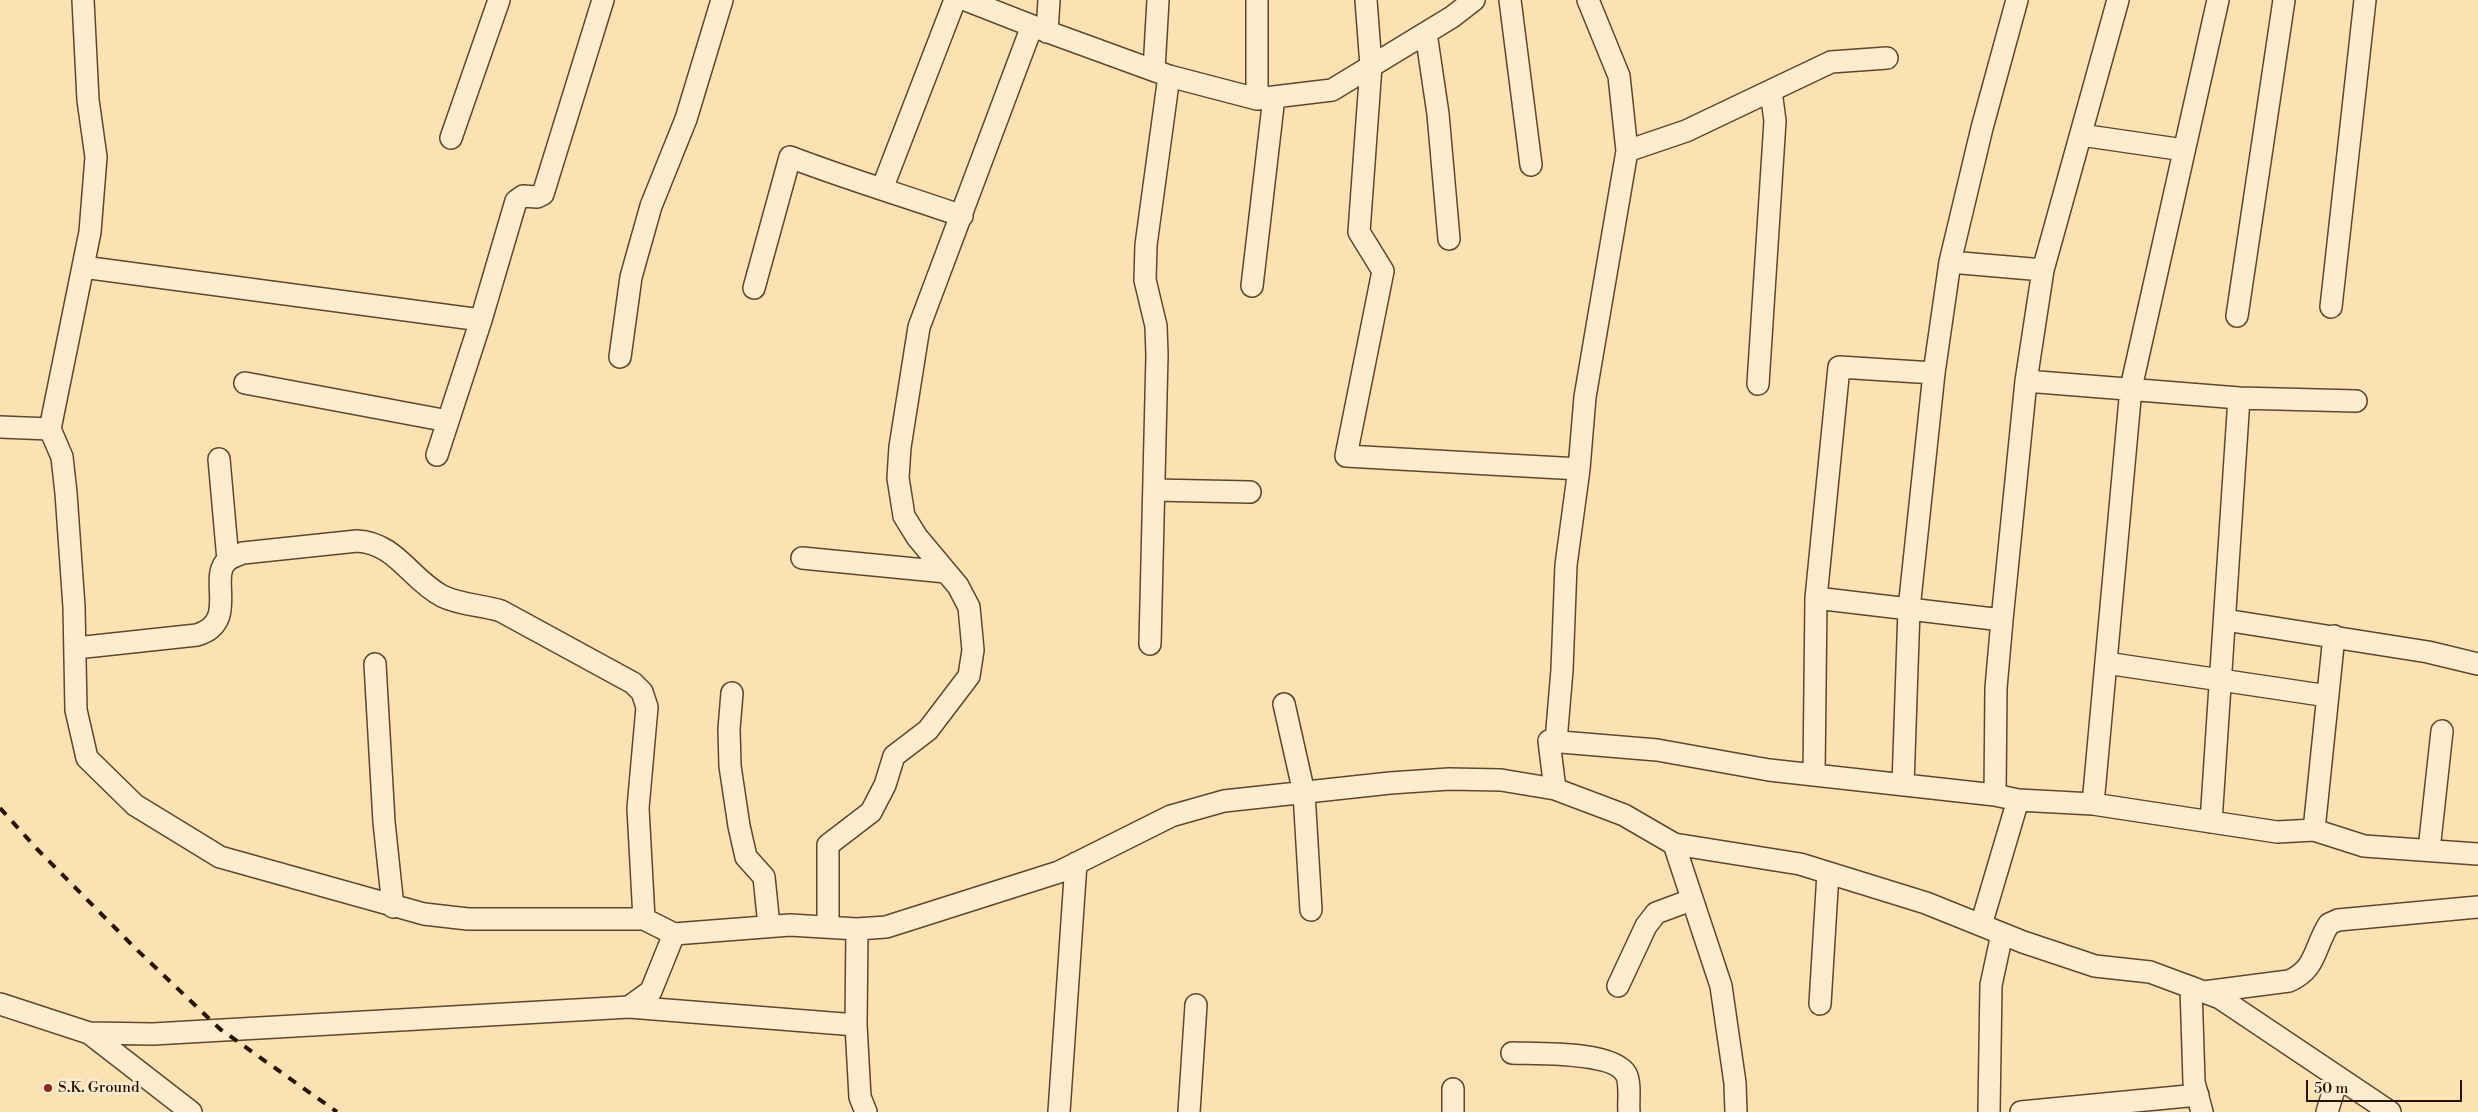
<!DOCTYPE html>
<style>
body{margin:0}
#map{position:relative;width:2478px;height:1112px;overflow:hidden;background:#fce2b3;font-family:"Libre Bodoni",serif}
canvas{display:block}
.scale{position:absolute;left:2306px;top:1080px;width:156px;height:22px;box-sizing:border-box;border:2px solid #2b1200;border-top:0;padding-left:6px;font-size:15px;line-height:18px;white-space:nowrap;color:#2b1200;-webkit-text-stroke:4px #fdecce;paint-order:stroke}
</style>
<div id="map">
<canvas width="2478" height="1112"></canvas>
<div class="scale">50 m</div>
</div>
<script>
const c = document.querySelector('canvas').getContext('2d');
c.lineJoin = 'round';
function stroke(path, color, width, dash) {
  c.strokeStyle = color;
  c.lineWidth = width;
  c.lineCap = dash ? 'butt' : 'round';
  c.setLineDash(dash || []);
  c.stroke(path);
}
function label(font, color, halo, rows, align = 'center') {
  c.font = font + ' "Libre Bodoni",serif';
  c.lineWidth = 5;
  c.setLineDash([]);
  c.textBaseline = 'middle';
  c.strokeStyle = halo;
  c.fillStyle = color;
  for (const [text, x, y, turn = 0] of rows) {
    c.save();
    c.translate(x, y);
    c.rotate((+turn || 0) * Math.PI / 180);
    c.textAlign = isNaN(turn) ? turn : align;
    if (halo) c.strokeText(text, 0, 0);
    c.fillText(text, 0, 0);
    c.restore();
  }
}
const minor = new Path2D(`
 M966,0L1040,29L1169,76L1257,99L1332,90L1452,17L1474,0
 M1257,0V99
 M1366,0L1371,66L1359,232L1383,271L1346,456L1579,469
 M1510,0L1531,165
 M1047,32L1049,0
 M1426,33L1438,114L1449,239
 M1154,70L1158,0
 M2081,135L2184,150
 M451,138L499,0
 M1627,151L1686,131L1831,62L1887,58
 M882,189L955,0
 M1950,262L2043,270
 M83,267L481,320
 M1252,286L1274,97
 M754,288L790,157C847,179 905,196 962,216
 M2331,307L2365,0
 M2237,316L2284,0
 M620,357L631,277L651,206L686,119L722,0
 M2026,381L2239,398L2356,401
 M245,383L448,421
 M1758,384L1775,121L1771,91
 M0,427L50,429L62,457L66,493L74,607L76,710L87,758L135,805L220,857L424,914L468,919H644L674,934
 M50,429L90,232L96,157L88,100L83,0
 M437,455L481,320L516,201L523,196L537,197L543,194L603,0
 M219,459L228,560
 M1154,490L1250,492
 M802,558L946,572
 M1816,598L2002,620
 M2225,620L2428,652L2478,664
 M1150,644L1157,355L1156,326L1145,280L1146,245L1169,76
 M76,648L197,635C240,622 207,576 228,560C232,557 238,555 243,553L357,541C396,543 410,579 442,596C460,605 482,605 501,611L633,683L642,692L647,707L638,808L644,919
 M2106,663L2328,696
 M375,664L384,822L393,907
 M732,693L729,729L730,766L739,826L746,857L764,877L769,926
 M1284,704L1304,793L1311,910
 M1556,741L1562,670L1566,565L1579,469L1585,397L1627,151L1619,76L1588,0
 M1814,775L1816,598L1839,367L1934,373
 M1903,785L1909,609L1934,373L1950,262L1982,128L2017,0
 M1555,789L1549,741L1657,750L1769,770L1995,795L2018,800L2093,804L2277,832L2314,830L2364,846L2478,854
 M1995,795L1996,688L2002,620L2026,381L2043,270L2118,0
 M2093,804L2131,388L2218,0
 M2211,822L2239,398
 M2314,830L2334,636
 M1674,844L1721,986L1735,1083L1736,1112
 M2429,850L2442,731
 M1981,925L2018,800
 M828,927V845L871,812L885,785L894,756L928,730L969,676L973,650L969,607L958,586L917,537L904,516L898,478L900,447L919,327L1032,26
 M857,929L856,1025L860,1097L866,1112
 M1618,986L1646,926L1656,913L1691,900
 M2191,987L2194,1082L2202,1112
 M2204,992L2289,981C2317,969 2314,947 2329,924L2338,920L2478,907
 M0,1004L89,1033L153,1034L629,1007L651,991L674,934L790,925L857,929L886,927L1059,872L1171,816L1224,801L1390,783L1449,779L1501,780L1555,789L1624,815L1674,844L1800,864L1926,903L2023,942L2095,966L2150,972L2220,998L2390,1112
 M1820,1004L1828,873
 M629,1007L856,1025
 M89,1033L191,1112
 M1512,1053C1537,1054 1613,1051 1626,1074C1631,1083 1628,1102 1629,1112
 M1453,1089V1112
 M1059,1112L1076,863
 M1189,1112L1196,1005
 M1989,1112L1991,985L2002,934
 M2021,1112L2198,1095
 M2327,1112L2338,1077`);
stroke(minor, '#5f462d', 24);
stroke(minor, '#fdecce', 21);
stroke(new Path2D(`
 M0,808L37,849L135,948L220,1029L337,1112`), '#2b1200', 4, [9, 9]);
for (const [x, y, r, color] of [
 [48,1088,5,"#8f2418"]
]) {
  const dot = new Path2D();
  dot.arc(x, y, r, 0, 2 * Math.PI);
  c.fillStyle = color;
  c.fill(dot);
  stroke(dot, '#fdecce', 2);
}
label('15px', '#2b1200', '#fdecce', [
 ["S.K. Ground",58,1088]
], 'left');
</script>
